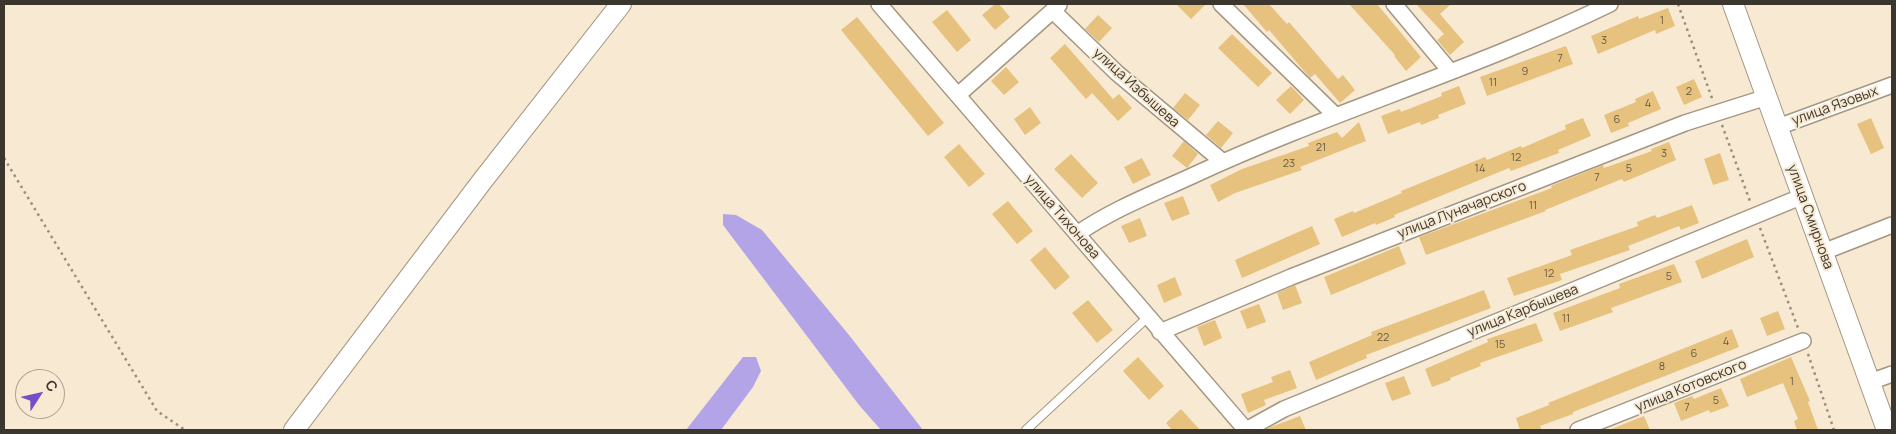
<!DOCTYPE html>
<meta charset="utf-8">
<style>
body{margin:0}
#map{position:relative;width:1896px;height:434px;overflow:hidden;background:#f7e9d2;font-family:Manrope,sans-serif}
canvas{display:block}
.frame{position:absolute;inset:0;border:5px solid #3c372e;pointer-events:none}
.north{position:absolute;left:15px;top:369px;width:50px;height:50px;box-sizing:border-box;background:#f7e9d2;border:1px solid #aca290;border-radius:50%;rotate:55deg;font-size:14px;font-weight:700;line-height:20px;text-align:center;color:#3c372e}
.north::after{content:'';display:block;margin:auto;width:18px;height:22px;background:#764fc8;clip-path:polygon(50% 0,100% 100%,50% 72%,0 100%)}
</style>
<div id="map">
<canvas width="1896" height="434"></canvas>
<div class="frame"></div>
<div class="north">С</div>
</div>
<script>
const c = document.querySelector('canvas').getContext('2d');
c.lineJoin = 'round';
function paint(path, color) {
  c.fillStyle = color;
  c.fill(path, 'evenodd');
}
function stroke(path, color, width, dash) {
  c.strokeStyle = color;
  c.lineWidth = width;
  c.lineCap = dash ? 'butt' : 'round';
  c.setLineDash(dash || []);
  c.stroke(path);
}
function label(font, color, halo, rows, align = 'center') {
  c.font = font + ' Manrope,sans-serif';
  c.lineWidth = 4;
  c.setLineDash([]);
  c.textBaseline = 'middle';
  c.strokeStyle = halo;
  c.fillStyle = color;
  for (const [text, x, y, turn = 0] of rows) {
    c.save();
    c.translate(x, y);
    c.rotate((+turn || 0) * Math.PI / 180);
    c.textAlign = isNaN(turn) ? turn : align;
    if (halo) c.strokeText(text, 0, 0);
    c.fillText(text, 0, 0);
    c.restore();
  }
}
paint(new Path2D(`
 M723,214L736,215L762,230L849,335L923,430H881L859,405L723,225Z
 M743,357H756L761,371L753,387L721,430H686Z`), '#b2a4e6');
paint(new Path2D(`
 M995,4H999L1010,17L995,30L982,15Z
 M1176,4H1206L1191,19Z
 M1243,4H1269L1287,24L1289,22L1338,79L1343,75L1355,90L1340,103L1315,74L1310,78L1269,30L1267,32Z
 M1349,4H1377L1421,57L1406,71L1394,56L1395,55Z
 M1416,4H1451L1440,14L1464,42L1450,55L1437,40L1444,34Z
 M1668,8L1675,26L1656,34L1655,30L1598,54L1591,36L1638,16L1639,19Z
 M947,10L971,40L957,52L932,22Z
 M1098,15L1112,28L1099,42L1085,29Z
 M857,17L944,123L928,136L841,30Z
 M1232,34L1272,73L1258,87L1218,48Z
 M1065,44L1113,99L1119,94L1132,108L1118,121L1092,93L1086,99L1050,58Z
 M1566,46L1573,64L1487,96L1480,77Z
 M1006,67L1019,82L1004,95L991,81Z
 M1694,79L1702,97L1684,105L1676,87Z
 M1291,86L1304,100L1290,114L1276,100Z
 M1459,86L1466,104L1438,115L1439,118L1421,125L1420,122L1388,134L1381,116L1400,109L1401,112L1442,96L1441,93Z
 M1653,91L1661,109L1628,123L1629,126L1611,133L1604,115L1636,102L1635,99Z
 M1185,93L1200,105L1188,120L1173,108Z
 M1030,107L1041,123L1025,135L1014,119Z
 M1583,118L1591,136L1558,150L1559,153L1511,171L1509,168L1394,215L1395,217L1376,225L1375,223L1342,237L1334,219L1353,211L1354,213L1402,193L1401,191L1485,157L1487,160L1521,146L1522,148L1566,129L1565,125Z
 M1871,118L1884,148L1871,154L1857,124Z
 M1218,121L1233,133L1221,148L1206,135Z
 M1359,122L1366,141L1300,167L1302,170L1235,193L1218,202L1210,185L1242,169L1309,146L1308,143L1337,132L1342,138Z
 M1184,141L1198,154L1187,168L1172,156Z
 M1669,142L1676,160L1624,182L1622,179L1545,210L1546,211L1426,255L1419,237L1552,188L1551,186L1603,165L1604,168L1652,151L1651,149Z
 M959,144L985,174L969,187L944,157Z
 M1720,153L1729,180L1713,185L1704,159Z
 M1071,154L1098,183L1082,198L1054,169Z
 M1142,158L1151,175L1133,184L1124,167Z
 M1183,196L1190,214L1172,221L1164,203Z
 M1008,201L1033,231L1017,244L992,214Z
 M1692,205L1699,223L1681,230L1679,226L1628,246L1630,250L1560,274L1562,280L1514,296L1507,278L1572,255L1570,250L1638,226L1637,222L1655,215L1657,218Z
 M1140,218L1147,236L1129,243L1121,226Z
 M1312,226L1320,244L1242,278L1235,260Z
 M1747,239L1754,257L1702,279L1695,261Z
 M1399,246L1406,264L1331,295L1324,277Z
 M1045,247L1070,277L1055,290L1030,260Z
 M1674,264L1682,282L1611,308L1613,312L1560,331L1553,313L1620,288L1619,284Z
 M1175,277L1182,295L1164,303L1157,285Z
 M1295,285L1302,303L1283,310L1277,293Z
 M1484,290L1491,308L1366,355L1367,358L1316,380L1309,362L1372,335L1371,332Z
 M1088,300L1113,330L1097,343L1072,313Z
 M1259,304L1266,322L1247,329L1240,311Z
 M1778,311L1785,329L1767,336L1760,318Z
 M1215,320L1222,338L1204,346L1197,327Z
 M1536,323L1543,341L1480,363L1481,366L1450,378L1451,380L1432,387L1425,369L1488,342L1487,339Z
 M1732,329L1739,347L1573,412V414L1540,426L1542,430H1520L1516,418L1549,405L1548,403Z
 M1138,357L1164,386L1149,400L1123,371Z
 M1791,357L1810,401L1808,402L1818,430H1797L1794,421L1798,419L1783,383L1747,397L1740,379Z
 M1290,370L1297,388L1264,400L1266,405L1248,413L1241,394L1273,382L1271,377Z
 M1404,376L1411,394L1392,401L1385,383Z
 M1721,388L1729,406L1710,413L1709,410L1681,421L1674,403L1692,396L1694,399Z
 M1181,409L1200,430H1172L1166,423Z
 M1300,416L1306,430H1265L1271,427Z
 M1644,416L1650,430H1609Z`), '#e7c27f');
const lane = new Path2D(`
 M1026,430L1148,317`);
const street = new Path2D(`
 M879,4L1246,430
 M1221,4L1335,115
 M1394,4L1450,71
 M1053,11L1117,73L1223,162
 M958,95L1059,5
 M1778,127L1892,85
 M1077,234C1113,209 1155,193 1194,175C1330,112 1476,69 1610,4
 M1823,252L1892,225
 M1160,332L1291,277L1685,123L1767,97
 M1870,382L1892,374
 M1246,430L1284,409L1803,196
 M1578,430L1803,341`);
const secondary = new Path2D(`
 M1733,4L1887,430
 M294,430L483,180L621,4`);
stroke(lane, '#a49782', 10);
stroke(street, '#a49782', 18);
stroke(secondary, '#a49782', 22);
stroke(new Path2D(`
 M1678,4L1713,101
 M1722,125L1751,204
 M4,158L157,411L185,430
 M1760,228L1798,328
 M1808,354L1834,430`), '#988f7f', 2.5, [2.5, 4]);
stroke(lane, '#fff', 8);
stroke(street, '#fff', 15);
stroke(secondary, '#fff', 20);
label('11px', '#675a42', null, [
 ["1",1662,21],
 ["3",1604,41],
 ["7",1560,59],
 ["9",1525,72],
 ["11",1493,83],
 ["2",1689,92],
 ["4",1648,104],
 ["6",1617,120],
 ["21",1321,148],
 ["3",1664,154],
 ["12",1516,158],
 ["23",1289,164],
 ["14",1480,169],
 ["5",1629,169],
 ["7",1597,178],
 ["11",1533,206],
 ["12",1549,274],
 ["5",1669,277],
 ["11",1566,319],
 ["22",1383,338],
 ["4",1726,342],
 ["15",1500,345],
 ["6",1694,354],
 ["8",1662,367],
 ["1",1792,382],
 ["5",1716,401],
 ["7",1687,408]
]);
label('14px', '#3c372e', '#f7e9d2', [
 ["улица Избышева",1136,88,42],
 ["улица Язовых",1835,106,-20],
 ["улица Луначарского",1462,210,-21],
 ["улица Тихонова",1062,217,49],
 ["улица Смирнова",1810,217,70],
 ["улица Карбышева",1523,311,-22],
 ["улица Котовского",1691,386,-22]
]);
</script>
